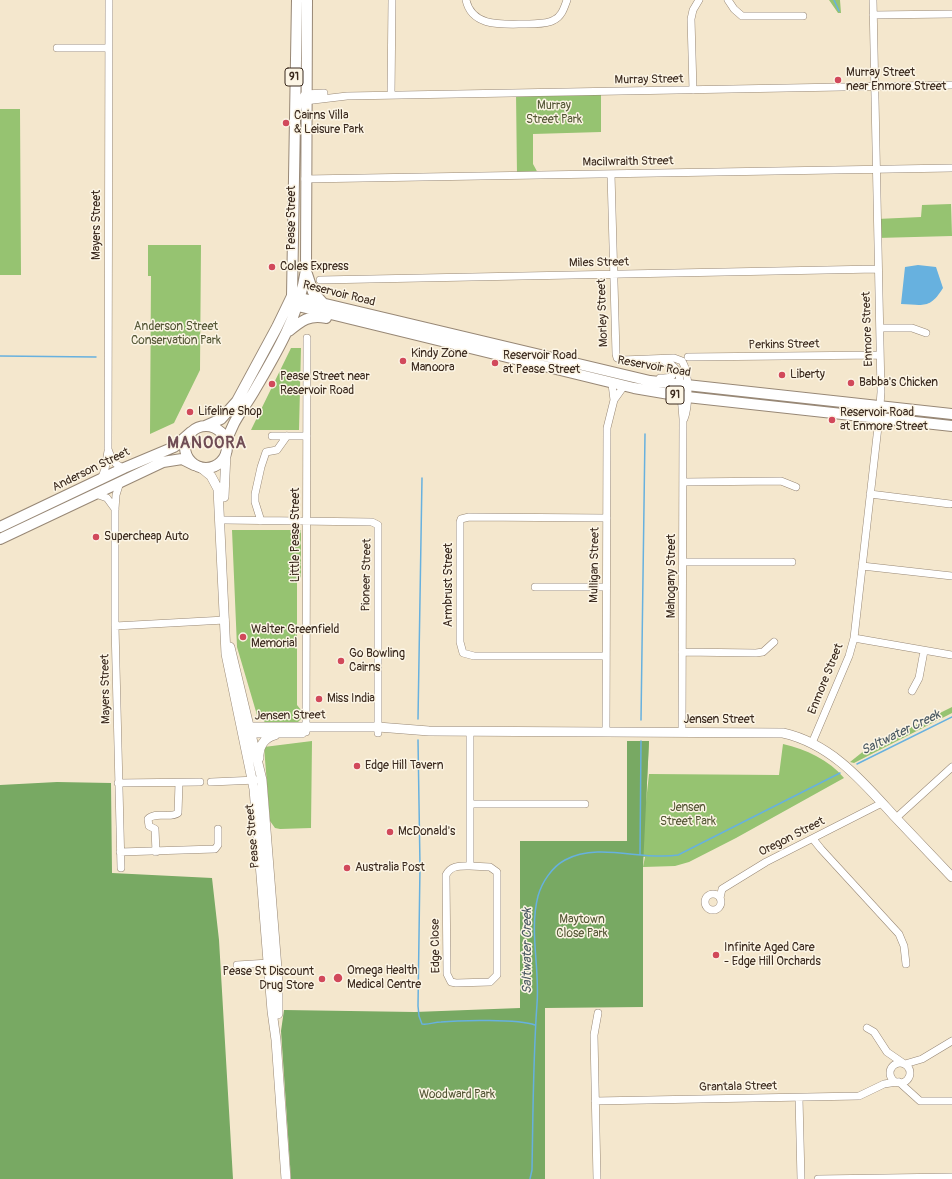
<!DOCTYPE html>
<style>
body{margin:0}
canvas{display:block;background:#f4e7cd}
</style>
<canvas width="952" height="1179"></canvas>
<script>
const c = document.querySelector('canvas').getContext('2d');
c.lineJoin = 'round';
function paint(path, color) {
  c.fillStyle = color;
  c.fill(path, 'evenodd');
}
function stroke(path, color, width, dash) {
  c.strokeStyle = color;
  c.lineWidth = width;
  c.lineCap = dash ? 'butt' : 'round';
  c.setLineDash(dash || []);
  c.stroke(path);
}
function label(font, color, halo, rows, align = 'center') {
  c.font = font + ' Pangolin,sans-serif';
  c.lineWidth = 3;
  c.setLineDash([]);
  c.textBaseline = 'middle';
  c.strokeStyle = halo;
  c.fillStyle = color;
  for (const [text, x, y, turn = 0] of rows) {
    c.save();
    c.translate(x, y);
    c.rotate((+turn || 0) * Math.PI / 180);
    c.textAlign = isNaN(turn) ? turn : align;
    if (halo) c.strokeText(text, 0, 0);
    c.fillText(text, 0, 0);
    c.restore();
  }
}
paint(new Path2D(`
 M829,0H840L841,13H838Z
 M601,92V132L533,134V164L539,175H517L516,93Z
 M0,109H20L21,275H0Z
 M951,204L952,236L877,238V219L921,217L922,205Z
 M148,245H201L200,370L174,423L150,434L151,276H148Z
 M291,348H301L299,430H251Z
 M232,530H301V577L297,580V705L301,710V719L296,724L266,723L257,715L237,647Z
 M952,707V713L854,763L850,762L865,750Z
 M312,741L311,828L280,829L275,828L270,821L264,747Z
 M627,741H649L646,802L649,774L779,775L783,744C806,749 829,760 844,778L736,838L689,862L675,866L643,867L645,857L520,841H627Z`), '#96c371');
paint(new Path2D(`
 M627,741H649L643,867V1007L545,1008V1179H291L281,1031L284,1010L415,1012L520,1008V841H627Z
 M57,782L111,783L112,873L212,878L219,940L233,1179H0V785Z`), '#78a963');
paint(new Path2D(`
 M918,265L936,267L943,288C930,309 924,305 901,304L905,267Z`), '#67b1df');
stroke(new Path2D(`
 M834,0L839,11
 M0,356L96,357
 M418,719L422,478
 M641,720L645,434
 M418,740L420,866L418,1006L419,1016L422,1024C429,1025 434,1022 441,1022C460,1020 519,1019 535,1025
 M857,764L952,717
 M640,855L641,741
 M530,1179L532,1170C533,1115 533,1059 537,1004C540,969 529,931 538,896C542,882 552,867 565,860C599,842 642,861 678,855L840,773`), '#67b1df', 1.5);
const street = new Path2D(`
 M109,0L108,449C111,458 114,465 124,468
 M466,0C472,28 504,24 526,24C535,23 546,25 554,20C562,16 564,8 567,0
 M728,0L734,9L742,16H803
 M873,15L952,14
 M57,48H108
 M693,90L691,19L693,10L699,0
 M391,95L392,0
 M305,101L347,96L952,85
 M298,109L300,100L305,94L324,93
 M611,174L616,354L617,358L622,360L674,358L682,361C690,373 689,406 684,419
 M305,179L952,168
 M320,280L877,269
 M880,328H912L926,333
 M688,357L880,355
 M662,359L674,367L679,372L683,419L682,732
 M660,378C666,378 672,379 674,372L672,365
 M612,384L614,400
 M272,436H307
 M101,480L105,469L108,451
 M120,482L116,495L115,509V626L121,868
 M683,482L781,481L796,487
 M96,494L107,498L115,509
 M870,494L950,504
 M224,520L372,522L378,525V733
 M261,521L255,502V494L261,467L266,452L277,450L287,436
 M683,562H792
 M862,566L952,576
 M535,587H606
 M115,626L225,620
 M854,638L952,655
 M682,652L756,653L763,652L774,642
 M606,656H474L463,653L460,642V522L461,519L469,517L607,518
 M912,691L919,678L924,651
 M470,731V866
 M306,732L307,338
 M606,732L607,428L614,400L624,386
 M812,743L849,656L854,638L879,418L881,392L873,0
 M211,782L257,780
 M118,783L200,782
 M470,804H585
 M896,818L952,767
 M813,839L821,849L899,934L904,946L906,964
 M120,852L215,849L218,845V829
 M156,852L155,829L149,826L148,819C155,811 170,819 178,813L179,783
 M470,866L490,867L497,872V975L490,982L456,983L451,982L447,974L446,875C451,865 460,866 470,866Z
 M705 902a8 8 0 1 1 16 0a8 8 0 1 1-16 0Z
 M720,898L722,889L766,862L882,803
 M237,965L269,963
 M867,1028L874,1032L887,1052L903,1063
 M890 1073a10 10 0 1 1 20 0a10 10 0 1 1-20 0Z
 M905,1064L922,1059L952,1041
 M899,1082L920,1101H952
 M799,1098L801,1179
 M595,1101L859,1096L884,1084L897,1082
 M597,1179L594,1035L598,1013
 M818,1179L952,1177`);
const secondary = new Path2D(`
 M200,467L211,476L218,489L226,654L254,789L272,1011L276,1040L286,1179
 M224,497L226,453
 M230,647L262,780L278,981V1014
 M243,731L252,727H378L429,731L783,733C832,744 863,782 895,817C914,837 933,857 952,877
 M249,733H302
 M259,758C258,747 264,738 275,735`);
const primary = new Path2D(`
 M307,274L313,292L323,303
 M292,296L296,303L302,307L634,388L687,397L952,426
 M292,296L650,381L952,414
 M289,331C301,321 310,314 326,318
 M185 447a21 21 0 1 1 42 0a21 21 0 1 1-42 0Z
 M205,426L221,419L237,401L277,327L292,296L297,0
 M227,442C231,423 243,410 253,393C276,354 299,316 306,270L307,0
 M0,527L124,468L174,447L191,432
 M0,539L163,462L182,459L194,465`);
stroke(street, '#988876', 8);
stroke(secondary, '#988876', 10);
stroke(primary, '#988876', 12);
stroke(street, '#fff', 7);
stroke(secondary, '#fff', 9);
stroke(primary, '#fff', 10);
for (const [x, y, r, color] of [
 [838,80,4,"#d1495b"],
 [286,123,4,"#d1495b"],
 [272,267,4,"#d1495b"],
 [403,361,4,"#d1495b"],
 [495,363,4,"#d1495b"],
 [782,375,4,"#d1495b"],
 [851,383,4,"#d1495b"],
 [272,384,4,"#d1495b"],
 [190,412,4,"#d1495b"],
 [832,420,4,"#d1495b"],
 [96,537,4,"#d1495b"],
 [243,637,4,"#d1495b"],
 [341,661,4,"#d1495b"],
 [319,699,4,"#d1495b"],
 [357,766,4,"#d1495b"],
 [390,832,4,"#d1495b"],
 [347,868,4,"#d1495b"],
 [716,955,4,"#d1495b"],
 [338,978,5,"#d1495b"],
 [322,979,4,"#d1495b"]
]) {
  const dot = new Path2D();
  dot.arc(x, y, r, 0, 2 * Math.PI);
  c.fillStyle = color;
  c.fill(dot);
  stroke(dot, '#fcf5e5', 1.5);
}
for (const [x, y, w] of [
 [294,77,18],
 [675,395,18]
]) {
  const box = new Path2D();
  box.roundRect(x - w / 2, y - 9, w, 18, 3);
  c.fillStyle = '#fcf5e5';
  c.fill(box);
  stroke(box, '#3b2a1e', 1);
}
label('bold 11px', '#3b2a1e', null, [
 ["91",294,77],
 ["91",675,395]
]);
label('12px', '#3b2a1e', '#fcf5e5', [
 ["Murray Street",846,73],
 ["near Enmore Street",846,87],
 ["Cairns Villa",294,116],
 ["& Leisure Park",294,130],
 ["Coles Express",280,267],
 ["Kindy Zone",411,354],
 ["Manoora",411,368],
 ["Reservoir Road",503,356],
 ["at Pease Street",503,370],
 ["Liberty",790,375],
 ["Pease Street near",280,377],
 ["Reservoir Road",280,391],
 ["Babba's Chicken",859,383],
 ["Lifeline Shop",198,412],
 ["Reservoir Road",840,413],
 ["at Enmore Street",840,427],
 ["Supercheap Auto",104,537],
 ["Walter Greenfield",251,630],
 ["Memorial",251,644],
 ["Go Bowling",349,654],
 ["Cairns",349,668],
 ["Miss India",327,699],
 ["Edge Hill Tavern",365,766],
 ["McDonald's",398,832],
 ["Australia Post",355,868],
 ["Infinite Aged Care",724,948],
 ["- Edge Hill Orchards",724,962],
 ["Omega Health",347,971],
 ["Medical Centre",347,985],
 ["Pease St Discount",314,972,"right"],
 ["Drug Store",314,986,"right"]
], 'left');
label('12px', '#3b2a1e', '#fcf5e5', [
 ["Murray Street",649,80,-1],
 ["Macilwraith Street",628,162,-1],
 ["Pease Street",292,218,-90],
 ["Mayers Street",97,225,-90],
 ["Miles Street",599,263,-1],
 ["Reservoir Road",339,294,14],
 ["Morley Street",603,313,-92],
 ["Enmore Street",868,329,-92],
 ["Perkins Street",784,345,-1],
 ["Reservoir Road",654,367,10],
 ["Anderson Street",91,470,-26],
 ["Little Pease Street",296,535,-90],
 ["Mulligan Street",595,565,-89],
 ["Pioneer Street",367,575,-89],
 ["Mahogany Street",672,576,-90],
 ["Armbrust Street",449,585,-90],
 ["Enmore Street",826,679,-68],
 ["Mayers Street",106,689,-91],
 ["Jensen Street",290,716,-1],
 ["Jensen Street",719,720],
 ["Pease Street",253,836,-95],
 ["Oregon Street",792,837,-27],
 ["Edge Close",436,946,-91],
 ["Grantala Street",738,1087,-1]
]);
label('12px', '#565837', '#fcf5e5', [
 ["Murray",554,106],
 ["Street Park",554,120],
 ["Anderson Street",176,327],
 ["Conservation Park",176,341],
 ["Jensen",688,808],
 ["Street Park",688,822],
 ["Maytown",582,920],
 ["Close Park",582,934],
 ["Woodward Park",457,1095]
]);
label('italic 13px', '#4a5962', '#fcf5e5', [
 ["Saltwater Creek",901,733,-26],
 ["Saltwater Creek",528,951,-90]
]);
c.letterSpacing = '1px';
label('bold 16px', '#704d55', '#fcf5e5', [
 ["MANOORA",207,444]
]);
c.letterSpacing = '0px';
</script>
